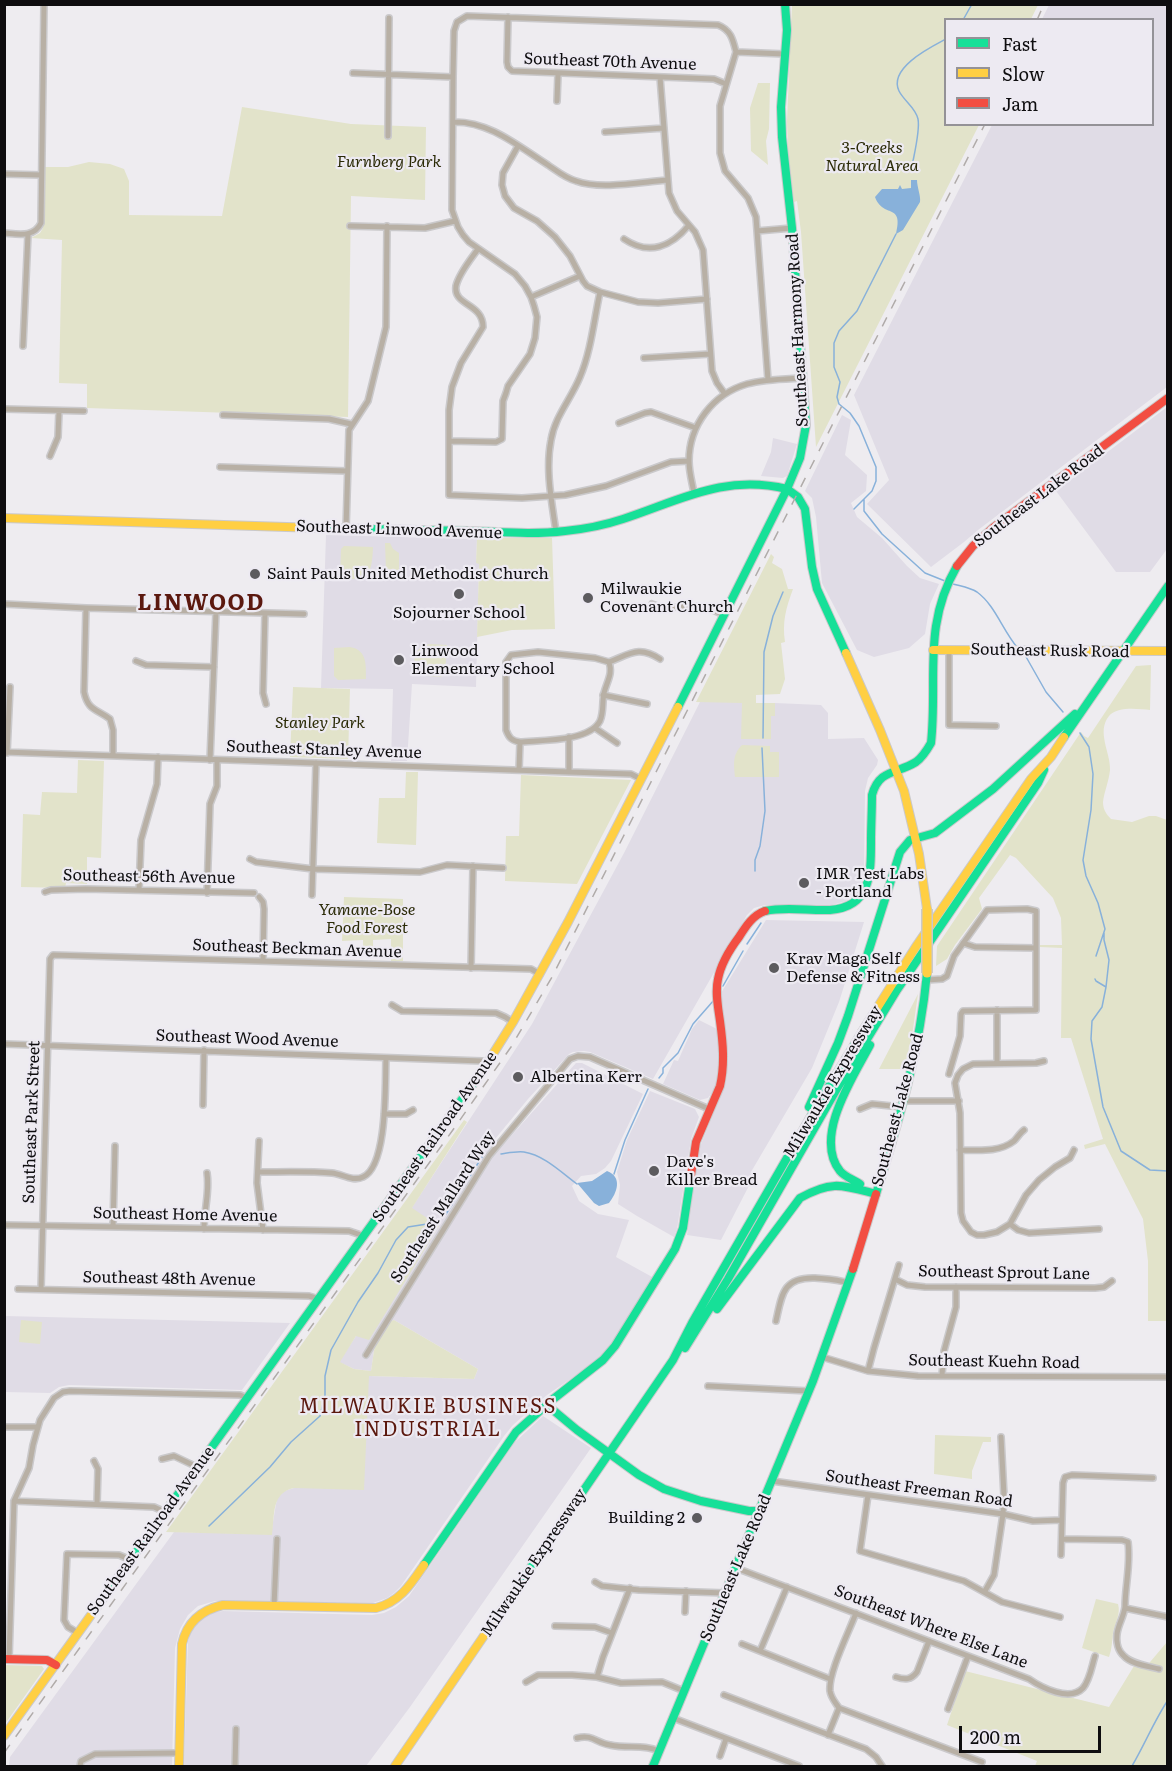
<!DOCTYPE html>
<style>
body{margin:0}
#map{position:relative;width:1172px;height:1771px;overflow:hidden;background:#eeecf0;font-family:Literata,serif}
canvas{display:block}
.frame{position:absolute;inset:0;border:6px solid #0e0d0f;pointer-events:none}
.legend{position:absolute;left:944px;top:18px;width:210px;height:108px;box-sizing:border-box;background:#edeaf2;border:2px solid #949297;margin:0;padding:8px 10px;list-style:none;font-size:18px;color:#0e0d0f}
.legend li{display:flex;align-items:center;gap:12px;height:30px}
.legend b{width:30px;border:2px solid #949297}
.scale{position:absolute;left:959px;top:1726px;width:142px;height:27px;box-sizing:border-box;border:3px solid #0e0d0f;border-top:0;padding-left:8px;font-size:18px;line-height:21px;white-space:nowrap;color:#0e0d0f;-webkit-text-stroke:4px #edeaf2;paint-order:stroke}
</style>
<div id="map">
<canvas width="1172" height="1771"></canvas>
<div class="frame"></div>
<ul class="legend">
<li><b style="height:8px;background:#16e098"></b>Fast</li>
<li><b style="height:8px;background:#ffcf43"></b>Slow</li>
<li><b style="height:8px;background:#f24e42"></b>Jam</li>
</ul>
<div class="scale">200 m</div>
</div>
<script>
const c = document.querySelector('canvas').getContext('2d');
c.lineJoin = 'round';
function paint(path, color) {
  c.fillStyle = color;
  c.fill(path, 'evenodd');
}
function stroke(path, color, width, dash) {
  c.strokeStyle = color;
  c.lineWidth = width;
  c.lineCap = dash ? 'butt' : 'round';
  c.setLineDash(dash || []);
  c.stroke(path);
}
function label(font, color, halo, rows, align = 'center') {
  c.font = font + ' Literata,serif';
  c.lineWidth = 4.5;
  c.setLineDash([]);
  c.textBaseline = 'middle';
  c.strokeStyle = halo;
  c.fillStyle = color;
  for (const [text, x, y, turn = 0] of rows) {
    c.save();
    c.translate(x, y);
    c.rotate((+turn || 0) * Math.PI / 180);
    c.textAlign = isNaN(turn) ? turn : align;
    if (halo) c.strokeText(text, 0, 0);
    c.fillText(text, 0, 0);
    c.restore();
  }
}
paint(new Path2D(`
 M1049,5H1167V387L978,530L964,542L931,567L867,504L889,480L854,395L992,125L1152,124V20L1042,19Z
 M1167,407V549L1150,572H1116L1056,491Z
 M842,415L851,420L845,455L867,475L866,491L851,503L857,517L882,538L907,566L920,578L939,584L930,604L925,634L909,648L874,657L857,650L822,583L816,517L812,498L805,491Z
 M773,438L797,444L787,476L783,478L761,476L771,452Z
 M326,535L477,539L476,563H479L476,687L412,684L407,761H391L393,689L321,688Z
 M700,702H742V739L771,716H775V703L821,705L828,713V739L864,738L878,760L877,765L868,778L865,791L864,874L862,883L853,895L846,901L832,905H765L754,908L747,915L653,1079L590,1052L584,1051L573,1052L569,1054L528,1099L495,1139L503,1145L576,1063H582L643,1094L611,1161L605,1168L596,1174L581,1176L572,1186L579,1201L598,1214L629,1220L616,1257L654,1278L611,1344L594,1363L547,1395L513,1425L504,1436L401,1586L394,1593L387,1598L373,1603H364L215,1601L198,1606L188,1615L180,1629L175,1648L172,1766H9L10,1757L174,1532L271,1534L277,1498L281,1492L294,1488L369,1376L474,1379L478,1369L394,1320L375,1344L371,1371L354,1369L339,1362L356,1336L439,1226L411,1209L532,1024L624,853Z
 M766,920L864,922L839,1002L812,1068L751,1172L755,1174L721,1240L687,1235L699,1149L725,1085L727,1077V1047L721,993Z
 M699,1020L717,1029L720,1062L718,1081L714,1090L708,1098L700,1100L663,1084L674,1060L678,1061L692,1029Z
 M650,1091L695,1109L699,1117L691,1139L677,1229L674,1237L637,1216L618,1204L620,1185L617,1172L627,1140Z
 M5,1316L290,1323L242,1390L69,1385L59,1387L50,1393L5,1392Z
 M543,1416L591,1448L410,1707L366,1766H184L188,1641L191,1632L201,1619L215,1612L223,1611L372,1615L384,1613L396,1607L409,1596L515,1442Z`), '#e0dce6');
paint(new Path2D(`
 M792,5H1038L1031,19L946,20V124L979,125L816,447L801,232L797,201L794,202L788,148L787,121Z
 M758,83H770L769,129L766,141L768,165L751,151L750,108Z
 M242,107L351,124L426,127L425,200L351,196L348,417L87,408V384L59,383L62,240L31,238L40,233L43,228L44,167H68L89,162L110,164L124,169L129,181V215L222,216Z
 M477,538H552L555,629L512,630L477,637L479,564L476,563Z
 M385,543H390L393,549L399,553V575L389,574L386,571Z
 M344,546L373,547C372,576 368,580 340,579L341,549Z
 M771,554L774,557L772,563L782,569L788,589H793C786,608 782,622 785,642L781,643L785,679L780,694L756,695V703H775V716H771V739H741L742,703L696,702Z
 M431,644L447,645L445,674L441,677L413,675L415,653L424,645Z
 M350,647C367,650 366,664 366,679L338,680L334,676V648Z
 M1151,665L1150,710C1139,709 1117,706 1109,716C1096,732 1111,753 1110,770C1109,781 1104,792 1103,802C1103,809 1106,814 1111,819L1132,822L1149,816H1156L1167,820V1321H1148V1261L1143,1219L1105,1144L1085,1149L1084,1145L1103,1139L1071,1038H1061L1062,948L1040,947V945H1062L1061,918L1053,898L1016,858L1010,855L979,898L982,909L955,945L947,959L936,966L937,946L1081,732L1084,736L1088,738L1136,666Z
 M293,687L350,689L348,759L290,757Z
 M742,745L770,746V752H779V777H735C734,764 732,755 742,745Z
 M78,760L104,761L101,858L87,857V884L66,883L65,888L21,887L23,814L40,815L42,792L77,793Z
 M406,772H418L416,845L377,843L379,798H405Z
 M521,775L631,780L577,884L505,881L506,836H519Z
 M344,897L403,899V961H391V939L373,940V951H363V940L342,941Z
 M918,994L912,1036L904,1069H879Z
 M464,1120L467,1122L412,1208L439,1226L369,1340L356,1336L340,1362L354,1369L371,1371L375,1344L391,1321L394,1320L478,1369L474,1379L369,1376L364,1490L294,1488C271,1493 275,1514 272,1535L166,1532Z
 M21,1320L42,1322L40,1344L19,1342Z
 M935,1435L991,1437V1442H983L972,1471V1479L934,1474Z
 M1096,1599L1118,1604C1121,1614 1115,1623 1113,1633C1112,1641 1112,1649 1109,1657L1082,1648Z
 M1167,1642V1766H1035L1037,1761L947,1725L965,1671L1109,1707L1134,1666L1145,1668Z
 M5,1665L42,1666L44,1669L5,1724Z`), '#e2e3ca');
paint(new Path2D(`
 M911,180H917C917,187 921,196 920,202L903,230L896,234C904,202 883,219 875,197L882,189H898L900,185L902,189L911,188Z
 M607,1171C623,1177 617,1193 609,1203L599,1206L594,1203L577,1183L592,1181Z`), '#88b1da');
stroke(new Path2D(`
 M963,20L972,4
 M913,161C915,151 920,129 918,119C916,108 904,101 899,91C888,68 931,47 946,39
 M864,499V511L882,534L925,573L945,581
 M854,509L872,491L876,481V467L859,426L850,413L839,404L837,397L840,382L834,367V343L839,331L857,311L896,234
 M950,583C959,586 969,587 977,592C995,605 1003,631 1017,647
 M1025,655L1046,692L1063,712
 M1080,733L1089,747L1093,774L1091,810L1083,860L1086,876L1098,903L1105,929L1096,956
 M763,738L764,652L773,616L783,592
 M755,871V860L760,846L765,811L762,748
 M1104,933V940L1109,960L1106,987
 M747,944L761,923
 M1095,979L1096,981L1106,987L1102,1007L1092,1021L1091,1039L1103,1107L1121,1151L1150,1170L1168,1171
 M723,986L743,951
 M659,1078L663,1073V1068L678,1053L693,1024L714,1000
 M501,1154C508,1153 517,1151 524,1152C544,1155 562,1173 577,1184
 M614,1174L625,1140L648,1089
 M446,1214L482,1157
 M209,1526L270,1467L291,1442L320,1416L325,1395V1376L331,1350L358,1302L378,1273L396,1240L408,1227L427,1224L436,1226
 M1132,1766C1145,1744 1154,1721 1168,1700`), '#88b1da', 1.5);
const street = new Path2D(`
 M508,17L507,62L508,67L512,71L714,79L726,84
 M736,52L720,106V153L725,171L748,198L756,217L768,380
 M736,52L785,54
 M353,73L453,77
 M660,77L669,193L677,211L695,232L703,250L712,371L717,383L725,394
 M557,101L558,74
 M453,122C489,121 518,146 548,165C557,171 565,178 576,181C600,190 641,182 668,180
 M605,132L664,128
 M388,136L389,18
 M518,146L503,173L502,185L505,196L514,208L537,221L555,237L570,256L583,281L587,286L600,292L638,302L658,303L707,299
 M4,174L41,175
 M350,226L425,228L455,221
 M757,231L792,228
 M4,233C18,234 34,238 41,223L44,4
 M624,239C649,256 671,247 689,225
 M478,249C471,259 459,273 456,286C453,306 483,303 483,327L461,363L452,387L449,410V495L522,498L565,495L606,486L671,462L689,461
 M531,297L580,276
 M23,346L28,234
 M644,358L710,354
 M4,409L84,411
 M223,415L329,419L351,424
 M619,423L645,413L651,412L696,428
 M450,441L496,442L502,439L503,401L506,393L508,386L530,354L535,338L537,317L534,306L531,297L525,286L515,274L469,242L463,235L458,227L452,210L453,77L454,31L457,22L467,16L718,25C731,30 733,40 736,52
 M50,456L58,437L59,411
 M220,467L347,471
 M694,493C692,482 689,472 689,461C689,425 713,394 747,384C765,379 784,379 803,378
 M346,529L349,430L368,401L386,327L387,226
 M556,532C552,503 545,470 551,440C555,416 571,399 580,377C591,351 594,320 600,292
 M4,604L86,608L304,614
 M652,604C666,611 681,605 696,606C706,606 715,611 724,615
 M86,608L84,692C88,711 97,709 110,719L113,730V756
 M265,613L263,693L266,704
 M949,650V725L996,726
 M538,652L595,658L609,662C613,674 607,681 604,693C602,702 604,712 600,721C589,742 541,740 520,742C512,741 509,738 506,730V662L511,655Z
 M136,661L146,665L214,667
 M609,662C630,654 639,645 660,659
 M603,695L647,704
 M595,728L617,743
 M4,752L569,772L631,774L641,779
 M7,753L10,687
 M210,760L216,612
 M519,770L520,742
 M569,772V737
 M250,859L256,862L313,869L420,872L447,865L503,868
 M139,890L141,840L157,784L158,757
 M45,892L51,890L86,889L254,893
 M207,893L210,804L217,786V761
 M312,895L316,763
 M259,897L263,902L264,909L263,961
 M963,943L975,947L1036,948
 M471,968L473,866
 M927,980L942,979L947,976L954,956L987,910L1027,909L1036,911V1010L963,1011L961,1014L960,1036L949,1074
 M392,1005L402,1011L496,1013L505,1017L513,1022
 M4,1044L482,1061L488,1063
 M1044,1061L1036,1063L973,1064L963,1069L958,1075L955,1083L960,1113L961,1213L963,1221L971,1232L977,1235H984L997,1232L1010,1224L1026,1195L1039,1180L1055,1167L1070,1158L1074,1150
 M997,1063V1010
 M903,1101H959
 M203,1105L204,1050
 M860,1109L872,1104L901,1107
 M384,1114H406L413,1110
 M259,1141L257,1183L263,1230
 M960,1150C977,1150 999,1153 1014,1141C1017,1138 1020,1133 1024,1130
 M258,1172C282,1172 308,1171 332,1173C342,1174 353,1182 363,1177C388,1166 385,1082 386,1058
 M1010,1224L1018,1230L1029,1233L1099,1229
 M4,1225L349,1231L364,1236
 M113,1227L115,1146
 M204,1229C204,1209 210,1192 207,1173
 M895,1279L907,1285L925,1287L1095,1288L1104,1287L1112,1281
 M18,1289L309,1296L319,1299
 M41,1289L50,959L53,955L531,969L540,974
 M776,1321C782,1294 783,1277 815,1278C827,1279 837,1279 848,1283
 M366,1355L489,1156L570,1059L578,1056L590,1057L709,1109
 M822,1357L868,1371L918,1376L1168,1377
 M868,1371L874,1348L899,1265
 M942,1375L944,1351L956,1307V1287
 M708,1386L809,1391
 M4,1427H37
 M162,1459L174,1456L197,1467
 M94,1461L98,1469L97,1504
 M772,1481L1003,1514L1033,1521L1062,1520
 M868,1495L860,1551L964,1581L1002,1602L1060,1617
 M14,1501L154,1507L165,1512
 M1062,1539L1122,1540L1128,1542C1131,1564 1125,1586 1125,1607C1124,1616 1118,1625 1117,1634C1116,1642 1118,1651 1124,1656C1131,1664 1148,1666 1159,1669
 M1061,1555L1063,1483L1065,1477L1072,1475L1153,1478
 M736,1568L1029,1679C1042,1688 1070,1702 1083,1688C1090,1680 1092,1665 1095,1656
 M595,1582L602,1586L639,1590L725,1593
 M985,1591L994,1575L1003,1514L1004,1496L1001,1437
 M274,1606L277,1539
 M1125,1608L1168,1617
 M685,1612L686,1591
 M856,1613C849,1632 828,1673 830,1691C831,1698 835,1702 839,1708L982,1762
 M555,1626L595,1627L612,1633
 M78,1633L68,1627L64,1620L67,1554L119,1555L131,1560
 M742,1644L830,1679
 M760,1651L787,1587
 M9,1659L14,1501L29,1468L33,1445L40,1420L54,1398L63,1392L70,1391L240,1395L247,1398
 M597,1677L603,1657L630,1588
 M896,1677C905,1680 911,1680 917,1672L929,1641
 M526,1682L538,1675H572L597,1677L621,1683L662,1682L684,1691
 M724,1695L866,1749L876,1757L882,1766
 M948,1709L968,1656
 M673,1718L799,1766
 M828,1735L839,1708
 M577,1738C593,1734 596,1743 610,1745C627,1749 644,1744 659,1751
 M720,1756L726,1739
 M80,1766L81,1761L95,1754L179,1753
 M235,1766L236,1729`);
const fast = new Path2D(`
 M785,4L787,30L781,107L782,137L792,228L806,425L800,458L787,489L798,497L805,509L812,567L817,589L846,653
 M318,528C368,529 418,530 469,531C501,532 533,535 565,531C585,529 605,525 623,519C681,500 724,474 787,489L678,707
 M1064,737L1168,586
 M765,911C787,906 808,911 830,910C871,907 871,874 871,841C871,826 872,810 872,795C879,769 897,774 916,762C923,757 927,750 931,743C938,679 922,626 957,566
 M809,1107L838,1043L848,1016L900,852L910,840L935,833L993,789L1075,714
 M860,1184C854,1180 845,1177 840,1171C813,1137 853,1077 870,1045
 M876,1194C899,1121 920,1049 927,973
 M717,1309L800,1198C832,1180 842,1185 876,1194
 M685,1348L728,1279L835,1092L897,990L1038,783L1044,770
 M547,1405L577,1430L639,1475L664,1489L701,1501L749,1511H760
 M424,1565L516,1432L552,1400L603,1360L615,1346L675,1249L683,1228L691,1175
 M109,1590L483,1070
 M505,1605L673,1360L692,1323L814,1111L862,1032
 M653,1766L813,1381L853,1269`);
const slow = new Path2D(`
 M4,518L318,528
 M933,650L1168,651
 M846,653L880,730L904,791L919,854L927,909
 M862,1032L917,945L1031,779L1051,757L1064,737
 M483,1070L513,1022L568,922L678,707
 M4,1736L109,1590
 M179,1766L182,1644C187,1622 201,1610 223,1605L376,1608C400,1602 411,1584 424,1565
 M395,1766L505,1605`);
const jam = new Path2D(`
 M957,566L973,546L994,527L1168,398
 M691,1175L696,1142L720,1086C725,1064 723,1043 720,1021C718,1007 715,992 718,979C721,963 730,949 739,937C746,926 753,915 765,911
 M853,1269L876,1194
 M4,1659L47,1660L56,1665`);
stroke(street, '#cac9cb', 8);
stroke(fast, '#cac9cb', 10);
stroke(slow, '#cac9cb', 10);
stroke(jam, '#cac9cb', 10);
stroke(street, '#b8b0a5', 5);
stroke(fast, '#16e098', 8);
stroke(slow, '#ffcf43', 8);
stroke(jam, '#f24e42', 8);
stroke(new Path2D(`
 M1037,20L1044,4
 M4,1753L455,1127L511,1047L552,977L985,124`), '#b0aba9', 1.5, [10, 10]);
const slowBridge = new Path2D(`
 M927,909V973`);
stroke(slowBridge, '#cac9cb', 12, []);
stroke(slowBridge, '#ffcf43', 9);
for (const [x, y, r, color] of [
 [255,574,6,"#5c5b5e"],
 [459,594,6,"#5c5b5e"],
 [588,598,6,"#5c5b5e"],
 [399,660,6,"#5c5b5e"],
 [804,883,6,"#5c5b5e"],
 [774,968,6,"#5c5b5e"],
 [518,1077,6,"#5c5b5e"],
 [654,1171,6,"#5c5b5e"],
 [697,1518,6,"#5c5b5e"]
]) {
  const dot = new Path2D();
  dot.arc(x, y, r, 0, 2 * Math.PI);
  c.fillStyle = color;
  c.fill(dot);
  stroke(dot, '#edeaf2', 2);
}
label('16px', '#0e0d0f', '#edeaf2', [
 ["Southeast 70th Avenue",610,62,2],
 ["Southeast Harmony Road",798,330,-93],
 ["Southeast Lake Road",1039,496,-37],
 ["Southeast Linwood Avenue",399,530,2],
 ["Southeast Rusk Road",1050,651,1],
 ["Southeast Stanley Avenue",324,750,2],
 ["Southeast 56th Avenue",149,877,1],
 ["Southeast Beckman Avenue",297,949,2],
 ["Southeast Wood Avenue",247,1039,2],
 ["Milwaukie Expressway",833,1082,-59],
 ["Southeast Lake Road",898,1110,-75],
 ["Southeast Park Street",32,1122,-88],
 ["Southeast Railroad Avenue",435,1137,-55],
 ["Southeast Mallard Way",443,1207,-57],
 ["Southeast Home Avenue",185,1215,1],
 ["Southeast Sprout Lane",1004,1273,1],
 ["Southeast 48th Avenue",169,1279,1],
 ["Southeast Kuehn Road",994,1362,1],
 ["Southeast Freeman Road",919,1489,8],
 ["Southeast Railroad Avenue",151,1531,-54],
 ["Milwaukie Expressway",534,1563,-56],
 ["Southeast Lake Road",736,1568,-67],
 ["Southeast Where Else Lane",931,1627,21]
]);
label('italic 16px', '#2b2b07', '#edeaf2', [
 ["3-Creeks",872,148],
 ["Natural Area",872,166],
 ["Furnberg Park",389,162],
 ["Stanley Park",320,723],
 ["Yamane-Bose",367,910],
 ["Food Forest",367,928]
]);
label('16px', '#0e0d0f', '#edeaf2', [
 ["Saint Pauls United Methodist Church",267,574],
 ["Milwaukie",600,589],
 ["Covenant Church",600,607],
 ["Sojourner School",459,613,"center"],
 ["Linwood",411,651],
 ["Elementary School",411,669],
 ["IMR Test Labs",816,874],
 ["- Portland",816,892],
 ["Krav Maga Self",786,959],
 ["Defense & Fitness",786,977],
 ["Albertina Kerr",530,1077],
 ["Dave's",666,1162],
 ["Killer Bread",666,1180],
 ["Building 2",685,1518,"right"]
], 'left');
c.letterSpacing = '1.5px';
label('20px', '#5b180e', '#edeaf2', [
 ["MILWAUKIE BUSINESS",428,1407],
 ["INDUSTRIAL",428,1430]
]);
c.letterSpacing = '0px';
c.letterSpacing = '1.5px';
label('bold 22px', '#5b180e', '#edeaf2', [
 ["LINWOOD",201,604]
]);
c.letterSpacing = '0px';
</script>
